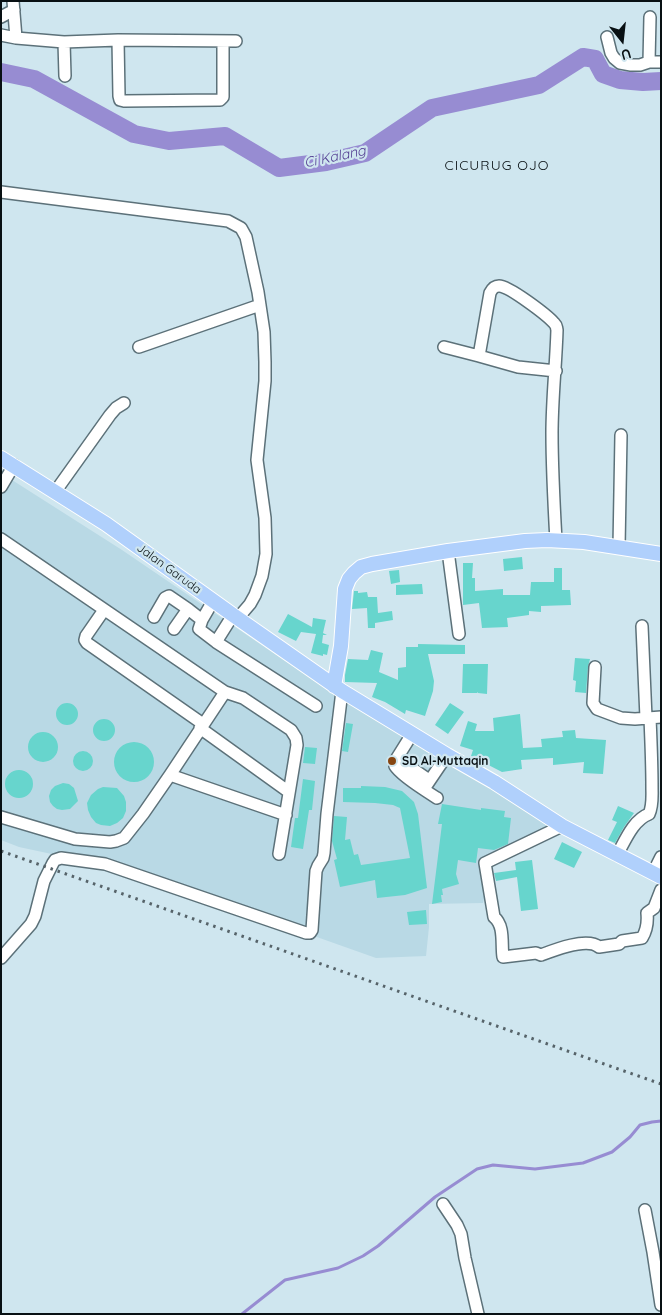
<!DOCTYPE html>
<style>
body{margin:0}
#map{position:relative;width:662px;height:1315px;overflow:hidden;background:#cfe6ef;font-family:Quicksand,sans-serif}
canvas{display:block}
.frame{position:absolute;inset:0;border:2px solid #081013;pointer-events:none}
.north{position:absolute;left:597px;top:15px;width:50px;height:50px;-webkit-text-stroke:4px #cfe6ef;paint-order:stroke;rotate:164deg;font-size:14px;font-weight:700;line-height:20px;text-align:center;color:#081013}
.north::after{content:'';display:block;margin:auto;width:18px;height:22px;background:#081013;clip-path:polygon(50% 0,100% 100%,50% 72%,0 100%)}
</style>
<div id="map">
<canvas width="662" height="1315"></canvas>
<div class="frame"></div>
<div class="north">U</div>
</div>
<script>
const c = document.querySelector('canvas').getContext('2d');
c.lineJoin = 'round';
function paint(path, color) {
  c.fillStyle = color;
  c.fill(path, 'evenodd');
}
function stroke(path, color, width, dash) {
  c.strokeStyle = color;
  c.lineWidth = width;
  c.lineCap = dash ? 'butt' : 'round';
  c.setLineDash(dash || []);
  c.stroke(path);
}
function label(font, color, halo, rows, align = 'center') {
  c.font = font + ' Quicksand,sans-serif';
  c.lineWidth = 4.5;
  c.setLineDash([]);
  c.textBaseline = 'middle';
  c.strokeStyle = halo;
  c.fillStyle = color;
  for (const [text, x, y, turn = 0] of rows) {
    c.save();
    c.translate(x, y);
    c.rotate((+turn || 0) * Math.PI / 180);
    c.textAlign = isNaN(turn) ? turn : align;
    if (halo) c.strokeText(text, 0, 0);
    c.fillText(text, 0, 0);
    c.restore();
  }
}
paint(new Path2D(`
 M1,473L122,550L338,697L310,931L61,856L19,847L1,840Z
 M344,695L553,827L494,860L483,903L429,904V927L426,956L376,958L314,936Z`), '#b9d9e5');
stroke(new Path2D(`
 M242,1314L285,1280L338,1268L363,1256L378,1246L435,1197L477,1169L493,1165L535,1169L583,1163L612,1152L630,1137L640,1125L652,1122L661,1121`), '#978cd2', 3);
stroke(new Path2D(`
 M1,72L34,79L134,134L169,141L225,136L279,168L326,162L365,153L432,108L539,85L583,57L595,59L603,74L620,80L643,82L661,81`), '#978cd2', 18);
paint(new Path2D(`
 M522,557L523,569L504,571L503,559Z
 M463,563H473L472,578H475V591L503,589V595H530L531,582H554V568H562V590H570L571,605L541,606V612L529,611V615L507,618L508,627L482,628L479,603L463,605Z
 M399,570L400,582L391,584L389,571Z
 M422,584L423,594L396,595V585Z
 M354,591H358V593L367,592L368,597H377L378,613L392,611L393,620L375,623V628H368L367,608L352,609Z
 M288,614L312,627L313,618L326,620L323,633L327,635H323L322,643L329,645L327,655L323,654V656L311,653L316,634L301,632L296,641L278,632Z
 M418,644L465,645V654H428L434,681L433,691L425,716L406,710L405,714L385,702L372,697L377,683L345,682V675L348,659L368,660L371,650L383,653L379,672L398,680V668L406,667V647H418Z
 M575,658L590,659L588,667L586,693L575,692L576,681L573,680Z
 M463,664H488L487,694L478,693V692L477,693H462Z
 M450,703L464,712L448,734L435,725Z
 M56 714a11 11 0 1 1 22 0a11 11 0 1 1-22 0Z
 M520,714L523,748L542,747L541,739L563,737L562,731L575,730L576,738L606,740L603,774L583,773L584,762L553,765V758L521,760L522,769L502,772L471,756L473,750L460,746L468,721L477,724L475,731H494L493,718Z
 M93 730a11 11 0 1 1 22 0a11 11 0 1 1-22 0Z
 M346,723L353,724L348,752L342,751Z
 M28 747a15 15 0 1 1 30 0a15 15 0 1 1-30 0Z
 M114 762a20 20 0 1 1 40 0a20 20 0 1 1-40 0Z
 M305,747L317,748L315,764L303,763Z
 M73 761a10 10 0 1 1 20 0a10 10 0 1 1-20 0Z
 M5 784a14 14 0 1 1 28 0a14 14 0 1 1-28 0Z
 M303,779L315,781L312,810H309L303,849L291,847L295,818H298Z
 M63,783L69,784L74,788L78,801L70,809L62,810L57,809L53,806L50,802L49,796L51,790L55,786Z
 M361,786L385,787L402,791L414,802L418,814L427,888L405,895L377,898L375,880L340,887L334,860L337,859L332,841L334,816L347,817L345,840L350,839L354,855L358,854L361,865L410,858L400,808L393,805L375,803L343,802V788H361Z
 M103,787L117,788L124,796L126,802V811L123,818L117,823L110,826L101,825L96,823L91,817L88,810L87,803L91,795L98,789Z
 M442,804L481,810V808L505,811L504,817L511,818L508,844L494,850L478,848L476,863L458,860L456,874L459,884L442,889L443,895H441L442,902L432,904L442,824H438Z
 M618,806L634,813L624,827L615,843L608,840L617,822L612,820Z
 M562,842L582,852L574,868L554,859Z
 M532,860L538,909L521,911L517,877L496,881L494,873L516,870L515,862Z
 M426,910L427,924L409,925L407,912Z`), '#67d5cd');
const minor = new Path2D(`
 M13,1L16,38
 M1,17L14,10
 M1,35L16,38L64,42L118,40L236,41
 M607,37L611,53L614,58L620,63L631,65H640L649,62H661
 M118,40L119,96L120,100L124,101L220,100L223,97V41
 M64,42L65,76
 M649,62L650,17
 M1,192L228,221L241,228L246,237L258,292L264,332L265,362V381L257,460L265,518L266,554L262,576L255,595L250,604L238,618
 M139,347L260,305
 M444,347L479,356L490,293C492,289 494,286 499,286C509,286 547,315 554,323C557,326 556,326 557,330C556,364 552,399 552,433C552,469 554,505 556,541
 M479,356L518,367L556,371
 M1,487L14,465
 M55,492L110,415L116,408L124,403
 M1,539L225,692L243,698L291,730L296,738L297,745L279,854
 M619,547L621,435
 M448,551L459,634
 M213,601L202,620L199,629L216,642L316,706
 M104,610L86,636L85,640L87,643L203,724
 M154,617L165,598L169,596L188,609L202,620
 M642,626L646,718
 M174,629L188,609
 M216,642L233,615
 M595,667L593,703L597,709L621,718L635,719L661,717
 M200,728L289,792
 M412,734L397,758L395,766C401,776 426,791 437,798
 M397,758L429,780
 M170,775L286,815
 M424,789L447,755
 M1,817L75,839L110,842L116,841L124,838L143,814L170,775L225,692
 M562,826L485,863L494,917C505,926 501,944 503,957L536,953L541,955C554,950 587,937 599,947L619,944L622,941L642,938C647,930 648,923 647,913L654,908L661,890
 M617,855C625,841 633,820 649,814C653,806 652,796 652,787C652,764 651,741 650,718
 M653,873L661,857
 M1,958L31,924L35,916L44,881L53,863L55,860L61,858L105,864L306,933H310L312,930L316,871L318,866L323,858L324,853L327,814L342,691
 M443,1204L457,1225L461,1234L465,1258L478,1314
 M645,1210L653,1252L661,1305`);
const major = new Path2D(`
 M1,458L106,524L233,615L342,691L447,755L494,782L562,826L661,877
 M334,686L341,646L345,589L349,579L354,573L361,567L372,564L448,551L525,541L547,540L584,542L661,554`);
stroke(minor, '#5c7179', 14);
stroke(major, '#fff', 16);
stroke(minor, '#fff', 11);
stroke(major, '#b0d0fc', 14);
stroke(new Path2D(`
 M1,851L661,1084`), '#566369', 3, [2.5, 5]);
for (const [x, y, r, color] of [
 [392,761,5,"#874612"]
]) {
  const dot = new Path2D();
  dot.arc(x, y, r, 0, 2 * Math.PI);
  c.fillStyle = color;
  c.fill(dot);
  stroke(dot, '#cfe6ef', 2);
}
label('12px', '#081013', '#cfe6ef', [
 ["Jalan Garuda",169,569,36]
]);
label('bold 12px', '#081013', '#cfe6ef', [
 ["SD Al-Muttaqin",402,761]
], 'left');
label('italic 14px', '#523e92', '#cfe6ef', [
 ["Ci Kalang",335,157,-12]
]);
c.letterSpacing = '1px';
label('14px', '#081013', '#cfe6ef', [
 ["CICURUG OJO",497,166]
]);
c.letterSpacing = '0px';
</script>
